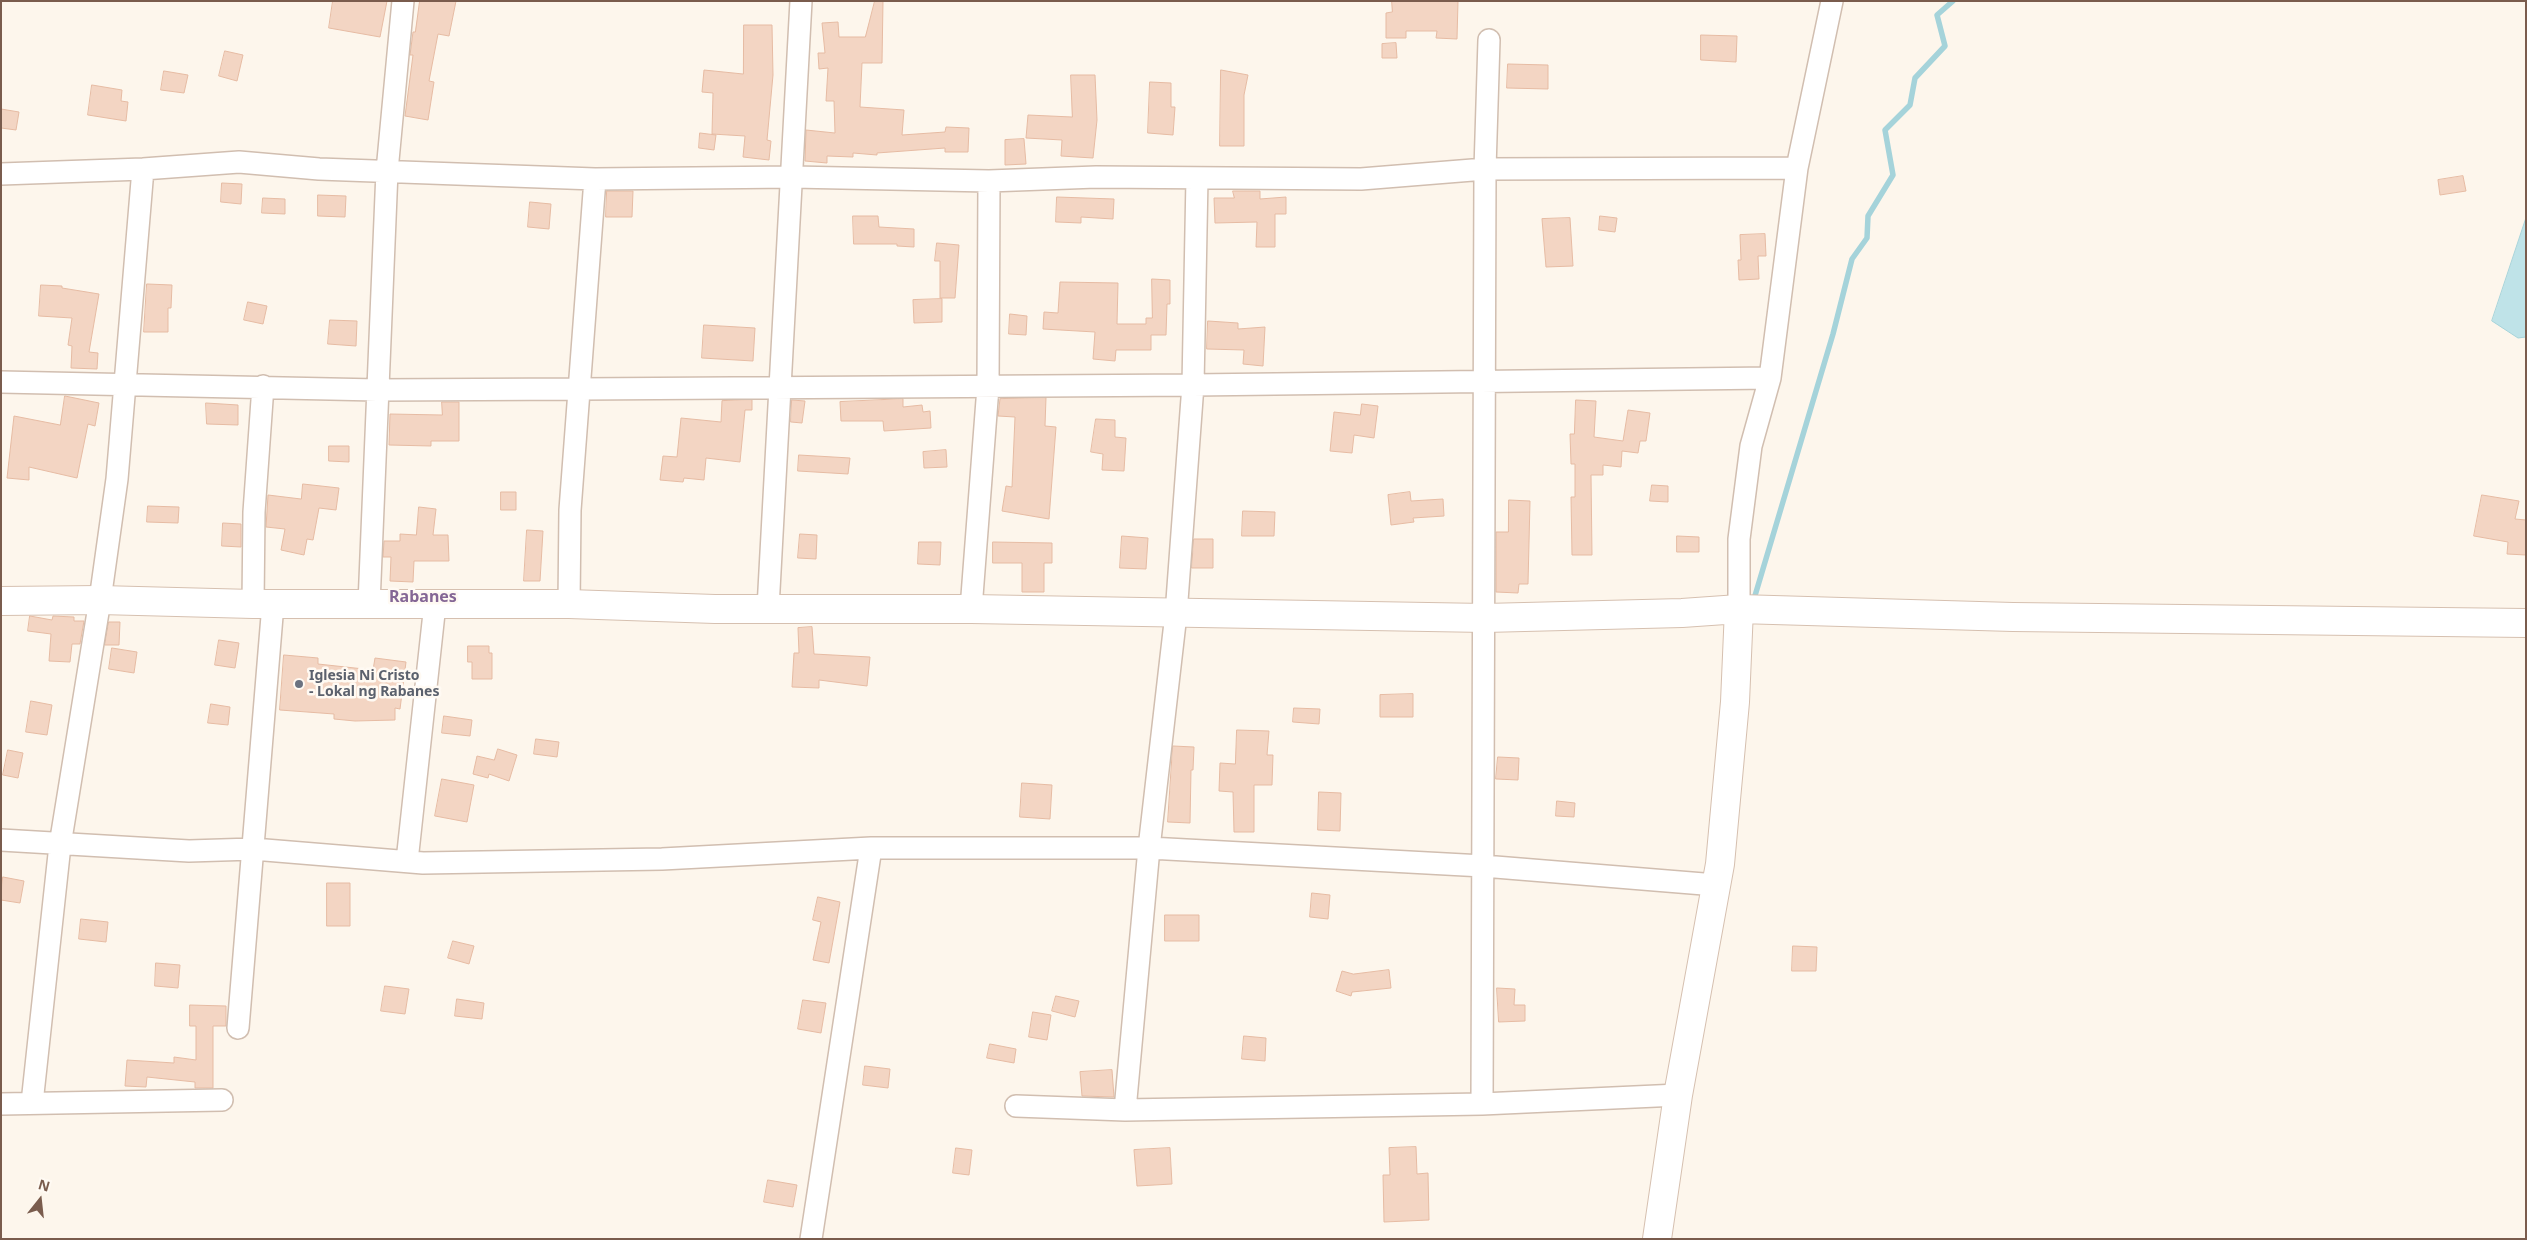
<!DOCTYPE html>
<style>
body{margin:0}
#map{position:relative;width:2527px;height:1240px;overflow:hidden;background:#fdf6ec;font-family:"Noto Sans",sans-serif}
canvas{display:block}
.frame{position:absolute;inset:0;border:2px solid #7a5c4d;pointer-events:none}
.north{position:absolute;left:15px;top:1175px;width:50px;height:50px;-webkit-text-stroke:4px #fffaf3;paint-order:stroke;rotate:16deg;font-size:14px;font-weight:700;line-height:20px;text-align:center;color:#7a5c4d}
.north::after{content:'';display:block;margin:auto;width:18px;height:22px;background:#7a5c4d;clip-path:polygon(50% 0,100% 100%,50% 72%,0 100%)}
</style>
<div id="map">
<canvas width="2527" height="1240"></canvas>
<div class="frame"></div>
<div class="north">N</div>
</div>
<script>
const c = document.querySelector('canvas').getContext('2d');
c.lineJoin = 'round';
function paint(path, color) {
  c.fillStyle = color;
  c.fill(path, 'evenodd');
}
function stroke(path, color, width, dash) {
  c.strokeStyle = color;
  c.lineWidth = width;
  c.lineCap = dash ? 'butt' : 'round';
  c.setLineDash(dash || []);
  c.stroke(path);
}
function label(font, color, halo, rows, align = 'center') {
  c.font = font + ' "Noto Sans",sans-serif';
  c.lineWidth = 5;
  c.setLineDash([]);
  c.textBaseline = 'middle';
  c.strokeStyle = halo;
  c.fillStyle = color;
  for (const [text, x, y, turn = 0] of rows) {
    c.save();
    c.translate(x, y);
    c.rotate((+turn || 0) * Math.PI / 180);
    c.textAlign = isNaN(turn) ? turn : align;
    if (halo) c.strokeText(text, 0, 0);
    c.fillText(text, 0, 0);
    c.restore();
  }
}
const water = new Path2D(`
 M2526,218V337L2518,338L2492,321Z`);
paint(water, '#bfe3e8');
stroke(water, '#a5d3da', 1);
stroke(new Path2D(`
 M1754,599L1833,334L1852,259L1867,238L1868,216L1893,175L1885,130L1910,105L1915,78L1945,46L1937,15L1953,1`), '#a5d3da', 5.5);
const building = new Path2D(`
 M333,1H387L380,37L329,28Z
 M420,1H456L449,36L438,34L429,81L434,82L428,120L405,116L413,55H410L413,32H415Z
 M875,1H883L882,63H862L860,107L904,110L902,135L945,132L946,127L969,128L968,152H945V148L877,153V155L853,153V157L827,156V163L805,161L806,130L835,133L834,101H826L828,68L819,69L818,53H825L822,23L838,22L839,37H865Z
 M1392,1H1458L1457,39L1436,38L1437,31H1406V38H1386V13L1392,12Z
 M744,25H772L773,75L767,140L771,141L769,160L743,157L745,136L712,134L713,93L702,92L704,70L743,74Z
 M1701,35L1737,36L1736,62L1701,60Z
 M1396,43L1397,58H1382V44Z
 M225,51L243,55L237,81L219,76Z
 M1508,64L1548,65V89L1507,88Z
 M1221,70L1248,75L1244,95V146H1220Z
 M164,71L188,75L184,93L161,90Z
 M1071,75H1095L1097,120L1093,158L1061,156L1062,140L1026,138L1028,115L1072,117Z
 M1150,82L1171,83V107H1175L1173,135L1148,133Z
 M92,85L122,90L121,101L128,102L126,121L88,115Z
 M1,109L19,112L16,130L1,128Z
 M700,133L716,135L714,150L699,148Z
 M1024,139L1026,164L1005,165V140Z
 M2463,176L2466,191L2440,195L2438,180Z
 M222,183L242,184L241,204L221,202Z
 M607,191H633L632,217H606Z
 M1233,191H1260V199L1286,197V214H1275V247H1256L1257,222L1215,223L1214,198H1234Z
 M318,195L346,196L345,217L318,216Z
 M1057,197L1114,199L1113,219L1081,217V223L1056,222Z
 M263,198L285,199V214L262,213Z
 M530,202L551,204L549,229L528,227Z
 M853,216H878L879,227L914,229V247L897,246V244H854Z
 M1600,216L1617,218L1615,232L1599,230Z
 M1570,218L1573,266L1546,267L1542,219Z
 M1765,234L1766,256H1758L1759,279L1739,280L1738,260H1741L1740,235Z
 M937,243L959,245L955,298H940V261H935Z
 M1152,279L1170,280V304H1167L1166,335H1151V350H1116L1115,361L1093,359L1095,332L1043,329L1044,312L1058,313L1060,282L1118,283L1117,324H1146V318H1152Z
 M147,284L172,285L171,308H168V332H144Z
 M41,285L62,286V288L99,294L89,352L98,353L97,369L71,368L72,346L68,345L72,318L39,316Z
 M942,299V322L914,323L913,300Z
 M248,302L267,306L263,324L244,320Z
 M1010,314L1027,316L1026,335L1009,334Z
 M330,320L357,321L356,346L328,344Z
 M1208,321L1238,323V329L1265,327L1263,366L1243,364L1244,350L1207,349Z
 M704,325L755,328L753,361L702,358Z
 M65,396L99,403L95,426L88,424L77,478L29,467V480L7,478L14,416L60,425Z
 M1046,398L1045,426L1056,427L1049,519L1002,511L1006,486L1012,487L1015,417L998,416L1000,399Z
 M903,399V407L922,405L923,412L930,411L931,428L884,431L883,421H841L840,402Z
 M752,400V410H745L740,462L706,458L704,480L684,478L683,482L660,480L663,456L677,457L681,418L721,422L722,401Z
 M792,400L805,401L802,423L791,422Z
 M1576,400L1596,401L1594,437L1623,441L1628,410L1650,413L1646,441H1640L1638,453L1622,451L1621,467L1603,465V475H1591L1592,555H1572L1571,497H1575V464H1571L1570,434H1574Z
 M442,402H459V441H431V446L389,445L390,414L442,415Z
 M206,403L238,405V425L207,424Z
 M1362,404L1378,406L1374,438L1354,435L1352,453L1330,451L1334,412L1360,415Z
 M1096,419L1115,420V437L1126,438L1124,471L1102,470L1103,454L1091,452Z
 M329,446H349V462L329,461Z
 M946,450L947,467L924,468L923,452Z
 M799,455L850,458L848,474L798,471Z
 M303,484L339,488L336,510L319,508L313,540L307,539L304,555L281,550L285,529L266,527L268,495L301,499Z
 M1652,485L1668,486V502L1650,501Z
 M501,492H516V510H501Z
 M1410,492L1411,501L1443,499L1444,516L1413,518L1414,522L1391,525L1388,495Z
 M2482,495L2519,501L2515,519L2526,520V555L2507,554L2508,542L2474,536Z
 M1509,500L1530,501L1528,584H1519L1518,593L1496,592V532H1508Z
 M148,506L179,507L178,523L147,522Z
 M419,507L436,509L433,535H448L449,561H414L413,582L390,581L391,557H383L384,541H400V534L416,535Z
 M1243,511L1275,512L1274,536H1242Z
 M223,523L241,524V547L222,546Z
 M527,530L543,531L540,581H524Z
 M800,534L817,535L816,559L798,558Z
 M1122,536L1148,538L1146,569L1120,568Z
 M1677,536L1699,537V552H1677Z
 M1194,539H1213V568H1192Z
 M919,542H941L940,565L918,564Z
 M993,542L1052,543V563H1044V592H1022V563H993Z
 M30,616L52,620L53,616L74,617V621H84L80,644H72L70,662L49,661L51,634L28,631Z
 M109,622H120L119,645H105Z
 M812,627L814,654L870,657L867,686L819,680V688L792,687L794,653H799L798,628Z
 M219,640L239,643L235,668L215,665Z
 M468,646H489V653H492V679H472V662H468Z
 M112,648L137,652L134,673L109,669Z
 M284,655L318,658V664L373,670L375,658L406,662L400,709L395,708V720L355,721L334,719V714L280,710Z
 M1413,694V717H1380V695Z
 M31,701L52,705L47,735L26,732Z
 M211,704L230,707L228,725L208,723Z
 M1294,708L1320,709L1319,724L1293,722Z
 M444,716L472,720L470,736L442,733Z
 M1237,730L1269,731L1267,755H1273L1272,785H1254V832H1234L1233,792L1219,791L1220,763L1235,764Z
 M536,739L559,742L557,757L534,754Z
 M1173,746L1194,747L1193,770H1191L1190,823L1168,822Z
 M498,749L517,755L509,781L489,774L488,778L473,774L477,756L494,760Z
 M8,750L23,753L18,778L3,775Z
 M1498,757L1519,758L1518,780L1496,779Z
 M442,779L474,785L467,822L435,816Z
 M1022,783L1052,785L1050,819L1020,817Z
 M1319,792L1341,793L1340,831L1318,830Z
 M1557,801L1575,803L1574,817L1556,816Z
 M3,877L24,881L20,903L1,900Z
 M327,883H350V926H327Z
 M1312,893L1330,895L1328,919L1310,917Z
 M818,897L840,902L829,963L813,960L821,922L813,920Z
 M1165,915H1199V941H1165Z
 M81,919L108,922L106,942L79,939Z
 M453,941L474,946L469,964L448,958Z
 M1793,946L1817,947L1816,971H1792Z
 M156,963L180,965L178,988L155,986Z
 M1389,970L1391,988L1352,992L1351,996L1336,991L1342,971L1353,974Z
 M385,986L409,989L405,1014L381,1011Z
 M1497,988L1515,989L1514,1005H1525V1021L1499,1022Z
 M1056,996L1079,1001L1075,1017L1052,1011Z
 M457,999L484,1003L482,1019L455,1016Z
 M803,1000L826,1003L821,1033L798,1029Z
 M190,1005L226,1006V1026H213V1088H195V1082L147,1077L146,1087L125,1086L127,1060L174,1063V1057L196,1060V1026H190Z
 M1033,1012L1051,1015L1047,1040L1029,1037Z
 M1244,1036L1266,1038L1265,1061L1242,1059Z
 M990,1044L1016,1049L1014,1063L987,1058Z
 M865,1066L890,1069L888,1088L863,1085Z
 M1112,1070L1114,1097L1082,1096L1080,1072Z
 M1416,1147L1417,1174L1428,1173L1429,1220L1384,1222L1383,1175H1390L1389,1148Z
 M956,1148L972,1150L969,1175L953,1173Z
 M1170,1148L1172,1184L1137,1186L1134,1150Z
 M768,1180L797,1185L793,1207L764,1202Z`);
paint(building, '#f3d5c3');
stroke(building, '#e6bba3', 1);
const street = new Path2D(`
 M1,174L143,169L239,162L319,169L595,179L793,177L989,181L1096,177L1361,179L1485,169L1797,168
 M1197,178L1193,385L1176,614L1149,848L1125,1110L1482,1104L1678,1095
 M1,382L377,390L580,389L1193,385L1770,378
 M253,604L254,512L263,386
 M369,604L387,171L403,1
 M569,604L570,510L595,179
 M768,608L801,1
 M971,609L988,387L989,181
 M1739,609V539L1751,446L1770,378L1797,168L1832,1
 M1,840L189,851L253,849L423,863L662,859L871,848H1149L1483,866L1716,885
 M407,861L435,604
 M238,1028L273,604
 M32,1103L60,845L100,600L117,479L143,169
 M1,1104L222,1100
 M1482,1104L1485,169L1489,40
 M1016,1106L1125,1110
 M811,1239L871,848`);
const secondary = new Path2D(`
 M1,601L100,600L253,604H569L715,609H971L1485,618L1682,613L1739,609L2013,617L2526,623
 M1657,1239L1678,1095L1720,864L1735,702L1739,609`);
stroke(street, '#d1beb0', 24);
stroke(secondary, '#d6c0b0', 30);
stroke(street, '#fff', 21);
stroke(secondary, '#fff', 28);
for (const [x, y, r, color] of [
 [299,684,5,"#6b7280"]
]) {
  const dot = new Path2D();
  dot.arc(x, y, r, 0, 2 * Math.PI);
  c.fillStyle = color;
  c.fill(dot);
  stroke(dot, '#fffaf3', 2);
}
label('bold 14px', '#5b616d', '#fffaf3', [
 ["Iglesia Ni Cristo",309,676],
 ["- Lokal ng Rabanes",309,692]
], 'left');
label('bold 16px', '#846695', '#fffaf3', [
 ["Rabanes",423,597]
]);
</script>
